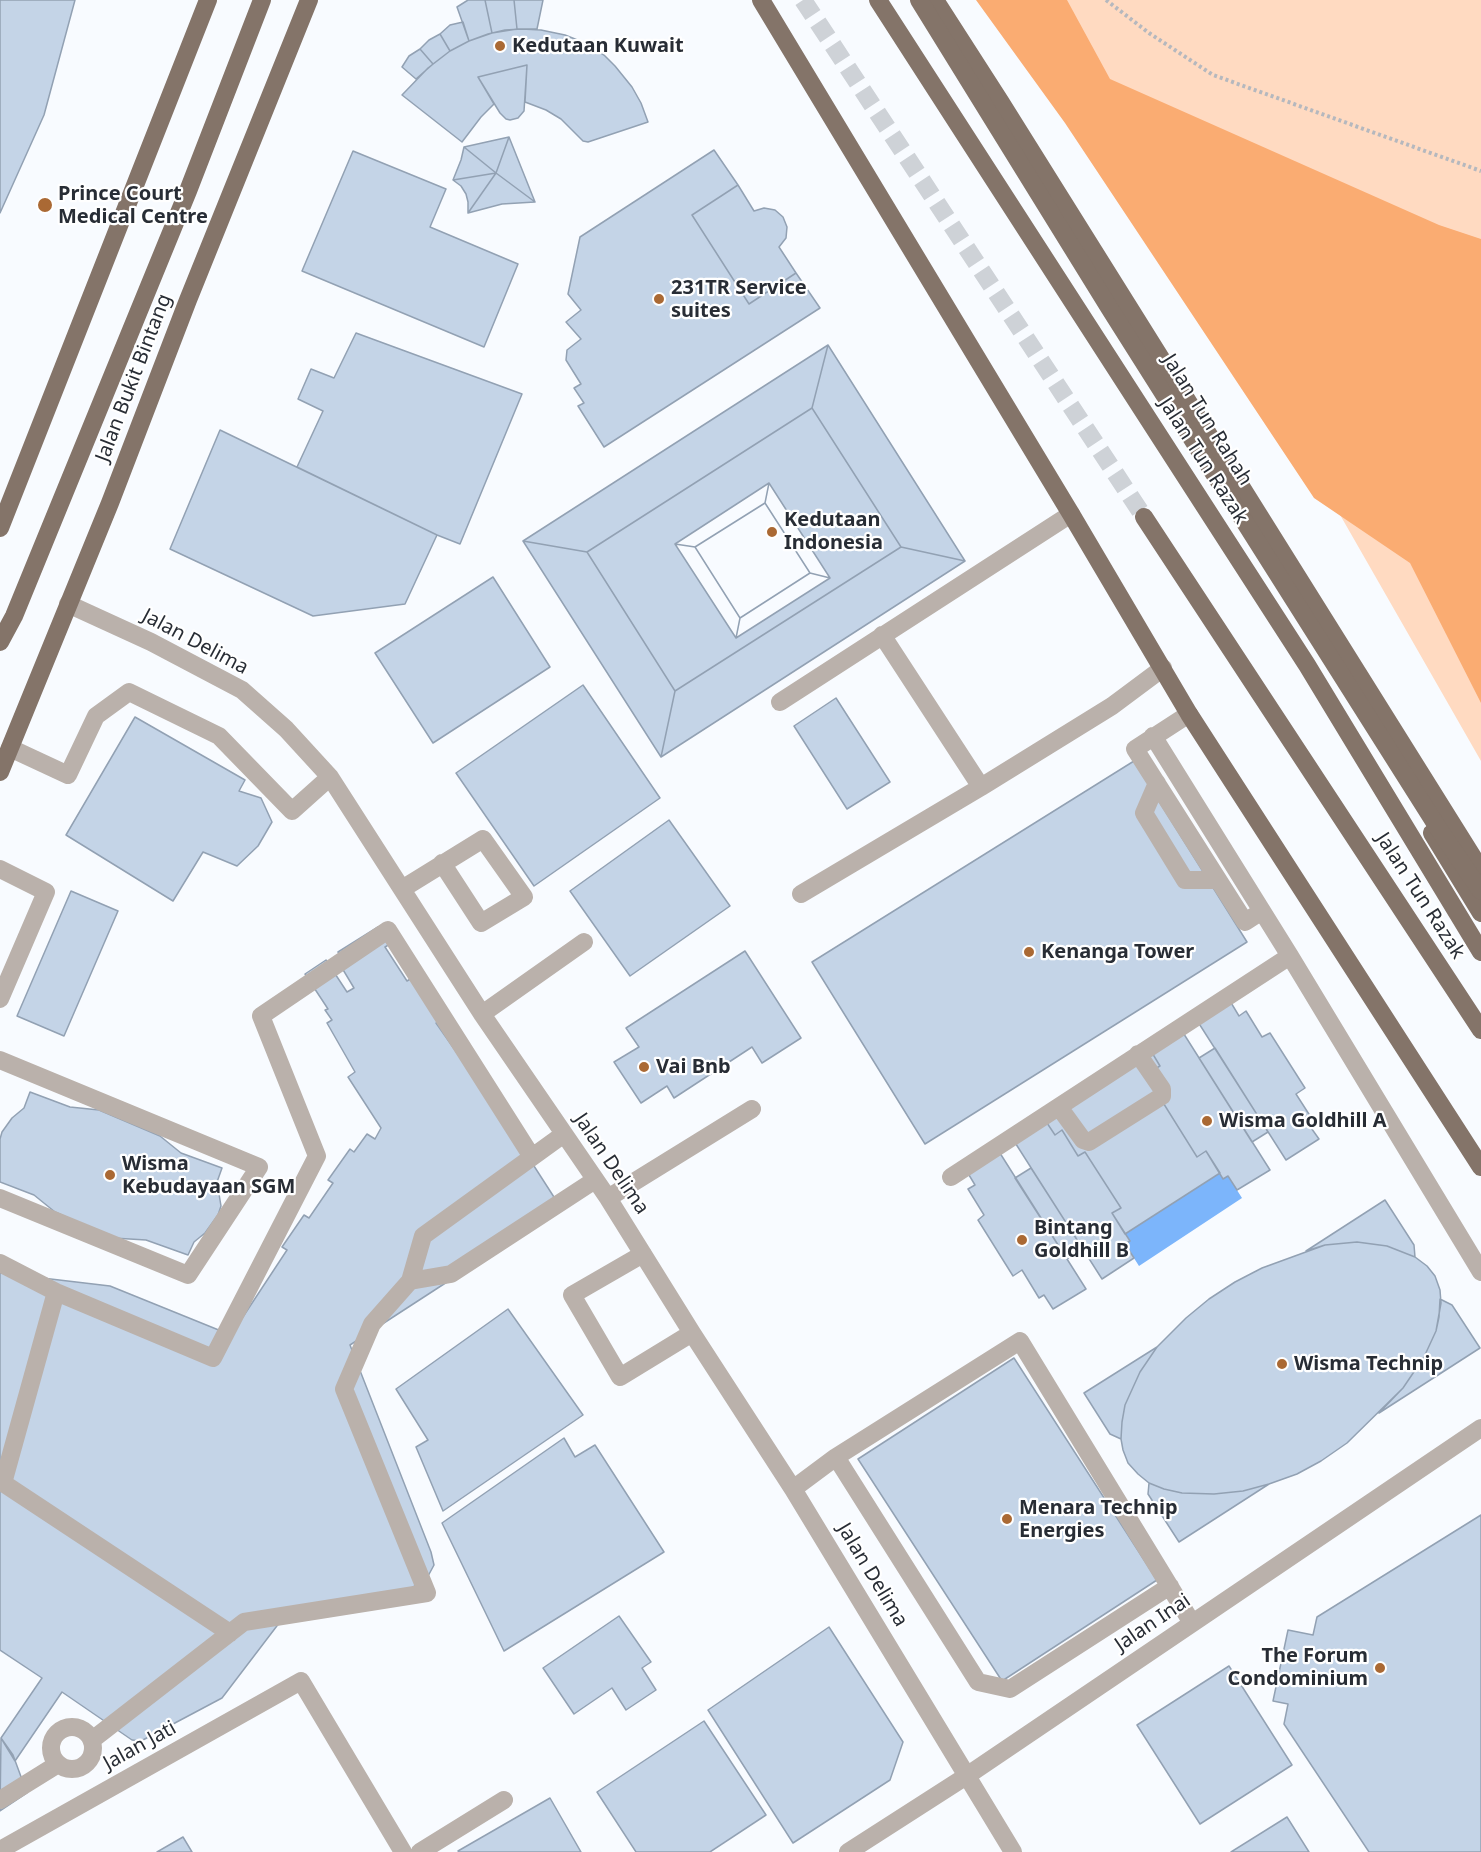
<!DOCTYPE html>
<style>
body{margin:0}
canvas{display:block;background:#f8fbff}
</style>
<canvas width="1481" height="1852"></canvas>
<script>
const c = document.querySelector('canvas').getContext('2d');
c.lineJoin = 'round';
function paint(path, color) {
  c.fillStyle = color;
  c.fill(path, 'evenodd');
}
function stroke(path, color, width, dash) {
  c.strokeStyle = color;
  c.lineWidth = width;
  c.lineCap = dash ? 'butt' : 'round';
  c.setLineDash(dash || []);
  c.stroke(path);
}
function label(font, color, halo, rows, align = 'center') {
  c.font = font + ' "Noto Sans",sans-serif';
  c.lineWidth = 4.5;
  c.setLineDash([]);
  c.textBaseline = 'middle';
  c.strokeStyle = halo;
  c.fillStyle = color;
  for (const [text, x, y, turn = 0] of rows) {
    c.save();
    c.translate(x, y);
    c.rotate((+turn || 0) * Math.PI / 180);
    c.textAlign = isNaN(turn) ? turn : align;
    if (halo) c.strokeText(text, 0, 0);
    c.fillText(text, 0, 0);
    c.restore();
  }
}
paint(new Path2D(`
 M1013,0H1481V761L1205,279Z`), '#ffdac1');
paint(new Path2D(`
 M976,0H1067L1110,79L1439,225L1481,239V703L1410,563L1314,498L1065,123Z`), '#faac72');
paint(new Path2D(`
 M1220,1173L1228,1176L1242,1198L1139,1266L1125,1244L1130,1241L1125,1234Z`), '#7cb5fb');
const building = new Path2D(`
 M0,0H75L44,115L0,213Z
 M468,0H485L492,33L469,41L457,7Z
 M485,0H514L517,29L492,33Z
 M514,0H543L537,29H517Z
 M463,22L469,41L450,51L440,34L450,25Z
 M522,29L541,30L565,35L585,43L604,55L615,66L632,87L641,103L648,122L588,142L583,141L561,119L546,110L525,102L527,65L478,77L494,104L481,117L462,142L402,95L428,68L450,51L469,41L488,34L505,30Z
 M440,34L450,51L433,64L420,49L429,40Z
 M420,49L433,64L416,79L402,67L409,56Z
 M527,65L524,111L518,118L510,120L506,119L500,113L478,77Z
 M509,137L496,173L464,147Z
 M509,137L535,202L496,173Z
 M464,147L496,173L453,180L461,160Z
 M714,150L738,185L692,215L749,304L796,273L820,308L604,447L578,406L584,403L574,388L581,384L566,360L567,350L581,339L566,322L581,310L568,294L580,237Z
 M353,151L446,189L430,227L518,264L484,347L302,271Z
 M496,173L468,213V202L466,194L461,186L453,180Z
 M496,173L535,202L502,204L468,213Z
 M738,185L754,211L764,208L775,210L783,217L787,227L786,238L779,247L796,273L749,304L692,215Z
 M356,333L522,394L460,544L437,535L297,467L323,411L298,399L311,369L334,378Z
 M828,345L965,561L901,547L812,408Z
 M828,345L812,408L587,552L523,541Z
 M812,408L901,547L675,691L587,552Z
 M220,430L437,535L405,604L313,616L170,549Z
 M769,483L765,503L695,547L675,544Z
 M769,483L830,578L810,573L765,503Z
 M765,503L810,573L740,618L695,547Z
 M523,541L587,552L675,691L661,757Z
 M675,544L695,547L740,618L736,638Z
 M901,547L965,561L661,757L675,691Z
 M810,573L830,578L736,638L740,618Z
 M493,577L550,667L433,743L375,653Z
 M583,685L660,798L534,886L456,773Z
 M836,698L890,782L847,809L794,726Z
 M135,717L245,780L239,791L261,798L272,822L258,846L237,866L203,852L173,901L66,835Z
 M1134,761L1247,942L925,1144L812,962Z
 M669,820L730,906L630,976L570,891Z
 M71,891L118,911L64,1036L17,1016Z
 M378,927L390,944L385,947L407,981L412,978L439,1021L436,1023L507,1124L561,1208L350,1345L431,1552L434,1565L427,1578L390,1602L286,1614L222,1698L141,1741L132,1740L62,1692L15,1761L1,1738L42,1678L0,1650V1273L110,1286L231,1335L287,1250L282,1247L304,1215L309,1218L333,1183L328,1180L350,1149L354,1152L367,1134L375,1139L381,1128L348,1077L355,1072L327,1023L332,1020L325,1010L328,1009L305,974L326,960L347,992L354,988L342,968L347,966L338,952Z
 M745,951L801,1038L762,1063L752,1047L674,1098L667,1086L641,1103L614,1062L639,1047L626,1028Z
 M1230,1001L1239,1016L1246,1011L1262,1037L1270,1033L1305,1088L1296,1094L1314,1122L1309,1125L1319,1139L1286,1160L1198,1022Z
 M1182,1031L1270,1170L1237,1190L1228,1176L1223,1179L1206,1151L1197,1157L1162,1101L1153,1070L1160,1066L1151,1051Z
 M1215,1048L1268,1132L1252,1142L1199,1058Z
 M1151,1051L1160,1066L1153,1070L1162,1101L1197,1157L1206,1151L1220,1173L1125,1234L1112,1213L1121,1208L1085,1152L1078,1156L1062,1130L1055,1135L1045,1120Z
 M30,1092L70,1107L99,1110L160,1136L181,1153L222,1168L217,1182L221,1206L218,1215L205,1233L194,1242L188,1255L146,1240L113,1238L55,1212L34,1195L0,1182V1139L2,1132L12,1118L24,1108Z
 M1045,1120L1055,1135L1062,1130L1078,1156L1085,1152L1121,1208L1112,1213L1130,1241L1125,1244L1134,1258L1102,1279L1014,1141Z
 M998,1150L1086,1289L1053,1309L1044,1295L1039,1298L1022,1270L1013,1276L978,1220L984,1215L968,1189L975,1185L966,1170Z
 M1031,1168L1083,1249L1067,1259L1015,1178Z
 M1385,1200L1414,1245L1415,1257L1387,1246L1357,1242L1325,1245L1306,1251Z
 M1357,1242L1387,1246L1415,1257L1427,1266L1435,1276L1440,1290L1441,1303L1436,1331L1424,1357L1403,1388L1347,1443L1321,1461L1297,1474L1269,1484L1243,1491L1214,1494L1182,1493L1164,1489L1149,1483L1138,1474L1128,1463L1123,1450L1121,1439L1122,1422L1125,1405L1140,1372L1157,1347L1186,1318L1209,1299L1235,1282L1262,1268L1325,1245Z
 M1440,1299L1452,1305L1480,1348L1379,1413L1403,1388L1424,1357L1436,1331L1439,1317Z
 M508,1309L583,1415L443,1511L416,1447L428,1440L396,1389Z
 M1157,1347L1140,1372L1125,1405L1122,1422L1121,1439L1110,1434L1084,1393Z
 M1014,1358L1157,1580L1002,1681L858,1459Z
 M564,1438L575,1457L595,1445L664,1552L504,1651L442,1523Z
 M1149,1483L1164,1489L1182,1493L1214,1494L1243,1491L1269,1484L1179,1542L1148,1494Z
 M1481,1515V1852H1369L1284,1724L1288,1704L1273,1701L1288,1630L1313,1635L1317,1617Z
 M619,1616L651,1662L642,1668L656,1690L626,1710L612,1688L574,1714L543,1668Z
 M829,1627L903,1742L890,1780L793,1843L708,1710Z
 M1229,1666L1292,1765L1200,1824L1137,1725Z
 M704,1721L766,1815L710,1852H636L597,1792Z
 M1,1738L13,1755L27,1793L0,1811Z
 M550,1798L581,1852H459L458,1851Z
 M1287,1817L1309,1852H1231Z
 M183,1837L192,1852H157Z`);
paint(building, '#c4d4e7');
stroke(building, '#92a1b3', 1.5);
stroke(new Path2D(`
 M803,0L1144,517`), '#ced2d7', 18, [18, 9]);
stroke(new Path2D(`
 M1106,0L1149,33L1213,75L1481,171`), '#b5b8be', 4, [3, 3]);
stroke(new Path2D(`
 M68,604L151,642L242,690L286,729L330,777L482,1014L608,1198L692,1333L793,1489L1013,1852
 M882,635L981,787L1112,706L1163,668
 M780,702L1071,514
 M1189,714L1135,749L1245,922L1262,911
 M1153,736L1290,956L1481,1272
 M10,748L68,775L96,716L129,692L219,736L292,811L330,777
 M1157,783L1144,813L1185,880H1218
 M0,869L46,892L0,999
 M402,889L483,839L524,897L481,923L442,863
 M801,894L981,787
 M482,1014L584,942
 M0,1060L259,1167L188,1275L0,1198
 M1059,1107L1083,1140L1089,1142L1162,1096V1089L1138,1054
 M951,1177L1290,956
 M608,1198L752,1109
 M643,1254L572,1295L620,1377L692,1333
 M0,1263L56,1292L213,1358L317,1156L261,1016L388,930L532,1157
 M410,1281L451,1274L595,1180
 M56,1292L3,1483L230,1633
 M836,1457L978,1682L1010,1689L1170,1586
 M793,1489L836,1457L1020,1341L1192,1623
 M51 1748a21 21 0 1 1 42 0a21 21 0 1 1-42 0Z
 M92,1740L244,1622L427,1593L344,1389L372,1324L410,1281L423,1236L564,1134
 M0,1800L58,1764
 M0,1850L301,1681L403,1852
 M420,1852L504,1800
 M848,1852L968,1775L1481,1428`), '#bab1ab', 18);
stroke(new Path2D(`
 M761,0L1071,514L1189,714L1481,1167
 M878,0L1307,665L1481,952
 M935,0L1000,101L1481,870
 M1144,517L1481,1030
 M0,528L208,0
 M0,642L14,616L188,191L262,0
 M0,772L110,503L188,300L309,0
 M1432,833L1481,913`), '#847469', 18);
stroke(new Path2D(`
 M919,0L1110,309L1440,831L1481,891`), '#847469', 18);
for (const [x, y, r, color] of [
 [500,46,6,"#aa6934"],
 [45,205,8,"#aa6934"],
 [659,299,6,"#aa6934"],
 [772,532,6,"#aa6934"],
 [1029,952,6,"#aa6934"],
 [644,1067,6,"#aa6934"],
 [1207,1121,6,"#aa6934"],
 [110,1175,6,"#aa6934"],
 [1022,1240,6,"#aa6934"],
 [1282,1364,6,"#aa6934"],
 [1007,1519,6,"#aa6934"],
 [1380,1668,6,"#aa6934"]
]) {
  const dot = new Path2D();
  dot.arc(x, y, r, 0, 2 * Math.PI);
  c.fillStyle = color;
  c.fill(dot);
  stroke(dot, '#fff', 2);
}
label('bold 20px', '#282d35', '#fff', [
 ["Kedutaan Kuwait",512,46],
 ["Prince Court",58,194],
 ["Medical Centre",58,217],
 ["231TR Service",671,288],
 ["suites",671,311],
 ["Kedutaan",784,520],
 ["Indonesia",784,543],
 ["Kenanga Tower",1041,952],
 ["Vai Bnb",656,1067],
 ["Wisma Goldhill A",1219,1121],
 ["Wisma",122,1164],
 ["Kebudayaan SGM",122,1187],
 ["Bintang",1034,1228],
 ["Goldhill B",1034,1251],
 ["Wisma Technip",1294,1364],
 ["Menara Technip",1019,1508],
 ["Energies",1019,1531],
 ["The Forum",1368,1656,"right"],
 ["Condominium",1368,1679,"right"]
], 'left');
label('20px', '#282d35', '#fff', [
 ["Jalan Bukit Bintang",134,378,-69],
 ["Jalan Tun Rahah",1207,420,58],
 ["Jalan Tun Razak",1203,461,57],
 ["Jalan Delima",195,642,28],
 ["Jalan Tun Razak",1420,896,57],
 ["Jalan Delima",611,1164,56],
 ["Jalan Delima",872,1575,59],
 ["Jalan Inai",1153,1623,-34],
 ["Jalan Jati",140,1746,-29]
]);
</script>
